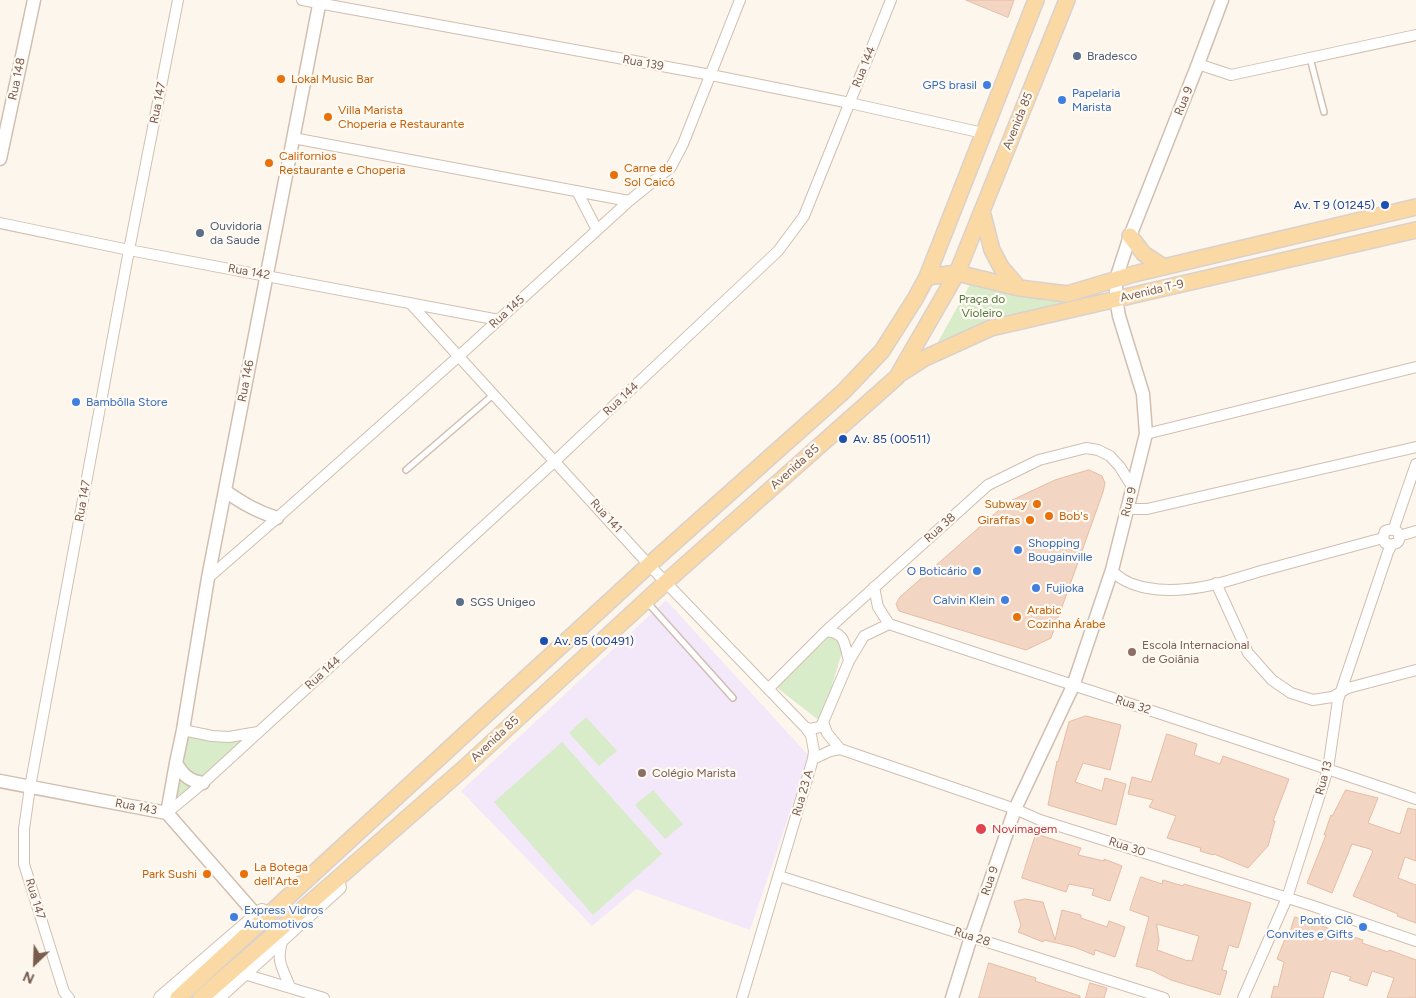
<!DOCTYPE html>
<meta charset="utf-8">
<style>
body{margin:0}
#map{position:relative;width:1416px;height:998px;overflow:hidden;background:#fdf6ec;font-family:Figtree,sans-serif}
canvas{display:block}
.north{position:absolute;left:10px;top:938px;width:50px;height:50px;-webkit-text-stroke:4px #fffaf3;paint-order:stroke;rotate:204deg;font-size:14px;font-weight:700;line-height:20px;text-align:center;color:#7a5c4d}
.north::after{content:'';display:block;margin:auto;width:18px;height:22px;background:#7a5c4d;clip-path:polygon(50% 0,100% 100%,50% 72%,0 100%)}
</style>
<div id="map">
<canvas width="1416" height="998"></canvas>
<div class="north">N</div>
</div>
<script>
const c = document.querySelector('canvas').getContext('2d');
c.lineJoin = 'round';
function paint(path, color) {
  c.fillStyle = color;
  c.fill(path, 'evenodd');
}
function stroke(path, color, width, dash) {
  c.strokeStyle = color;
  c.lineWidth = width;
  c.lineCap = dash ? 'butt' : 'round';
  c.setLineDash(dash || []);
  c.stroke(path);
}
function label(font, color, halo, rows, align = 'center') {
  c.font = font + ' Figtree,sans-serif';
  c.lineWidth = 4.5;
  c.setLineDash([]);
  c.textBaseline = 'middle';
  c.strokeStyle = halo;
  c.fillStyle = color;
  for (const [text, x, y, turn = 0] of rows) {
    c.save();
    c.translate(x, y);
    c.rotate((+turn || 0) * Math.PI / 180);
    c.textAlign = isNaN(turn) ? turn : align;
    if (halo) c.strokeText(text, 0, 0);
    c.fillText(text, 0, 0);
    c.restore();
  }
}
paint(new Path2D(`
 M666,600L809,756L750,930L636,889L592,926L461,791Z`), '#f3e8fa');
paint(new Path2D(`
 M972,281L1048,301L1090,292V299L934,349Z
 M831,635L839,637L842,652L821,722L776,687Z
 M586,717L617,751L599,766L569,733Z
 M183,730L212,736L259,732L167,813Z
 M562,742L662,854L593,915L494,802Z
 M653,790L683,824L665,839L635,805Z`), '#d8ecc9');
const building = new Path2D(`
 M966,0H1014L1008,17Z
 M1089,470L1102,476L1105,483L1103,492L1051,638L1026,650L899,611L896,604L900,597L1008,502L1055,480Z
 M1086,716L1121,725L1110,770L1083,763L1075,782L1102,791L1105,778L1126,784L1116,825L1048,805L1057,761L1058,762L1069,722Z
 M1167,734L1197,744L1194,755L1220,764L1223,756L1289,779L1273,821H1275L1268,846L1248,868L1214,854L1213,855L1200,851L1201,848L1167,838L1176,816L1149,807L1153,800L1128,794L1132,777L1151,782Z
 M1346,790L1378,798L1368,823L1400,834L1408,808L1416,810V861L1405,857L1398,878L1416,885V923L1397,916L1398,914L1353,896L1373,851L1370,849L1352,844L1332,893L1307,883L1326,835H1324L1331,815L1332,816Z
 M1036,834L1081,848L1078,855L1104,861V859L1122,866L1110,901L1092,895L1094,889L1069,884L1066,892L1022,878Z
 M1141,877L1162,884L1163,880L1183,886L1184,884L1251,903L1238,948L1229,945L1222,970L1227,971L1220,995L1171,980L1151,970L1136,966L1149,917L1130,910ZM1157,924L1199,936L1192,961L1188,960V961L1157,950L1159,941Z
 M1025,899L1043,902L1055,940L1062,910L1081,915V918L1107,927L1109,921L1125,927L1115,957L1095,950L1094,955L1074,947L1044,940L1043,942L1018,932L1021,925L1014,902Z
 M1295,917L1363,940L1362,943L1388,952L1389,950L1416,960V998H1387L1394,978L1372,971L1367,986L1349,980L1351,977L1331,971L1323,998H1271L1274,986L1278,987L1284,962L1277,959L1285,939L1287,940Z
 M989,963L1036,978L1035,981L1080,996V998H979Z
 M1090,983L1107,988L1104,998H1086Z`);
paint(building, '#f3d5c3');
stroke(building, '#e6bba3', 1);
const service = new Path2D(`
 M1310,58L1324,112
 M406,470L493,395
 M647,602L733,698`);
const minor = new Path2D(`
 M302,0L711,75L850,103L983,133
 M1198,64L1231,75L1416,35
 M293,138L629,201
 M577,191L597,230
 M0,223L129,250L499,320
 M410,303L649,565L805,727L811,735L814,751L813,759L742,998
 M1146,434L1416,367
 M1128,509H1147L1416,447
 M1394,529L1396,522L1416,464
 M1399,536L1416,531
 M1112,570C1127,589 1163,592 1187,589C1212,587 1237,578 1261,571C1302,560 1342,549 1383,538
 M208,578L277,518L459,356L629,201L671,167L683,144L740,0
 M1216,583L1248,653L1272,680L1291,693L1313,700L1332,697L1348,688L1416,670
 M874,587L878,607L889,624C1064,683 1241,739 1416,799
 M826,631C846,633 844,643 849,661
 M769,688L826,631L988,485L1039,460L1086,448L1098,450L1110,456L1120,467L1133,488
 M823,722L827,733L840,749L1015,809L1040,820L1310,905L1416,941
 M805,727L810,729L820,727L823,722L849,661L864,636L889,624
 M183,730L212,736L229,737L258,732
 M813,759L830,751L840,749
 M167,813L203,783L555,461L778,251L804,216L891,0
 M779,876L1164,998
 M283,938C276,961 281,965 290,987
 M244,974L324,998
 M69,998L64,992L24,864V829L30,787L129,250L178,0
 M1243,998L1287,898L1328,769L1338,700L1388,552C1389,550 1390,547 1392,545C1396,542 1397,545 1399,540C1402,530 1392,528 1385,531L1383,538L1385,543L1392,545`);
const tertiary = new Path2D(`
 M0,159L34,0
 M225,491C244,504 256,511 277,518
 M176,763C183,775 189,781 203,783
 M0,781L167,813L257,916
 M167,813L176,763L183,730L208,578L320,0
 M952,998L971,937L1015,809L1073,686L1112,570L1146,434L1143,394L1119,316L1116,299V279L1130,236L1198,64L1222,0`);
const secondary = new Path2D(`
 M161,998L262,911
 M217,998L339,887`);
const primary = new Path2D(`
 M982,211L992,250L1001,267L1019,288
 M1130,236L1144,254L1164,267
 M927,277L957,273L1019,288L1067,294L1134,274L1416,207
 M900,374L925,358L991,328L1416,230
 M178,998L649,565L843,392L882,351L915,299L927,277L1036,0
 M201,998L462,770L666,582L897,377L957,273L1067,0`);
stroke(service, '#d1beb0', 8);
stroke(minor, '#d1beb0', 12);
stroke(tertiary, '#d1beb0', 15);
stroke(secondary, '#d6c0b0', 16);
stroke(primary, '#dad1cd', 18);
stroke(service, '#fff', 5);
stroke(minor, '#fff', 10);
stroke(tertiary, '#fff', 12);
stroke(secondary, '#fff', 14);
stroke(primary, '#fbd9a5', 15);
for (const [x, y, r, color] of [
 [1077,56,5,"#5c6f8a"],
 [281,79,5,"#e8710a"],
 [987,85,5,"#3f7fe0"],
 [1062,100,5,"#3f7fe0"],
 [328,117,5,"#e8710a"],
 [269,163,5,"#e8710a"],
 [614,175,5,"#e8710a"],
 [1385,205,5,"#1a4fb4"],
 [200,233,5,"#5c6f8a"],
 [76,402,5,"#3f7fe0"],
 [843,439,5,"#1a4fb4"],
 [1037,504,5,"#e8710a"],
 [1049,516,5,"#e8710a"],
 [1030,520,5,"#e8710a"],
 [1018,550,5,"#3f7fe0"],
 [977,571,5,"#3f7fe0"],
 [1036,588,5,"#3f7fe0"],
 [1005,600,5,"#3f7fe0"],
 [460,602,5,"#5c6f8a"],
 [1017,617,5,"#e8710a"],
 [544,641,5,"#1a4fb4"],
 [1132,652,5,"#8d6e63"],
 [642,773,5,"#8d6e63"],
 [981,829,6,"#e0444e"],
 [207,874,5,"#e8710a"],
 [244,874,5,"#e8710a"],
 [234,917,5,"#3f7fe0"],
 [1363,927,5,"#3f7fe0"]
]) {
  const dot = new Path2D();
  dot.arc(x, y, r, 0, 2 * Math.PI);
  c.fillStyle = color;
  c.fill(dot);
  stroke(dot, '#fffaf3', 2);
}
label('12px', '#4e5e75', '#fffaf3', [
 ["Bradesco",1087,56],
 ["Ouvidoria",210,226],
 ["da Saude",210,240],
 ["SGS Unigeo",470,602]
], 'left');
label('12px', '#7a5c4d', '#fffaf3', [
 ["Rua 139",643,63,10],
 ["Rua 144",864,67,-68],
 ["Rua 148",17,79,-78],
 ["Rua 9",1184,101,-68],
 ["Rua 147",158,103,-79],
 ["Avenida 85",1018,121,-68],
 ["Rua 142",249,272,10],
 ["Avenida T-9",1152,291,-13],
 ["Rua 145",507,312,-42],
 ["Rua 146",246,381,-79],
 ["Rua 144",621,399,-43],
 ["Avenida 85",795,467,-42],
 ["Rua 147",83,501,-80],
 ["Rua 9",1129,502,-76],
 ["Rua 141",606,516,48],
 ["Rua 38",940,528,-42],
 ["Rua 144",323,673,-42],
 ["Rua 32",1133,705,18],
 ["Avenida 85",495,739,-43],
 ["Rua 13",1324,778,-75],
 ["Rua 23 A",803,793,-74],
 ["Rua 143",136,807,11],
 ["Rua 30",1127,847,18],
 ["Rua 9",990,881,-71],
 ["Rua 147",35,899,73],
 ["Rua 28",972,937,18]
]);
label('12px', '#c56008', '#fffaf3', [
 ["Lokal Music Bar",291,79],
 ["Villa Marista",338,110],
 ["Choperia e Restaurante",338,124],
 ["Californios",279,156],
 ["Restaurante e Choperia",279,170],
 ["Carne de",624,168],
 ["Sol Caicó",624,182],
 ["Subway",1027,504,"right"],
 ["Bob's",1059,516],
 ["Giraffas",1020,520,"right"],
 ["Arabic",1027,610],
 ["Cozinha Árabe",1027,624],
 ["La Botega",254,867],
 ["dell'Arte",254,881],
 ["Park Sushi",197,874,"right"]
], 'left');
label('12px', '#366cbe', '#fffaf3', [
 ["GPS brasil",977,85,"right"],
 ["Papelaria",1072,93],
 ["Marista",1072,107],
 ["Bambôlla Store",86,402],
 ["Shopping",1028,543],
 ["Bougainville",1028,557],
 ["O Boticário",967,571,"right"],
 ["Fujioka",1046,588],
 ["Calvin Klein",995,600,"right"],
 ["Express Vidros",244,910],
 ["Automotivos",244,924],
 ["Ponto Clô",1353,920,"right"],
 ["Convites e Gifts",1353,934,"right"]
], 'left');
label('12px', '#164399', '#fffaf3', [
 ["Av. T 9 (01245)",1375,205,"right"],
 ["Av. 85 (00511)",853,439],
 ["Av. 85 (00491)",554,641]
], 'left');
label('12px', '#537a41', '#fffaf3', [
 ["Praça do",982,299],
 ["Violeiro",982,313]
]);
label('12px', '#785e54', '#fffaf3', [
 ["Escola Internacional",1142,645],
 ["de Goiânia",1142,659],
 ["Colégio Marista",652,773]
], 'left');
label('12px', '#be3a42', '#fffaf3', [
 ["Novimagem",992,829]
], 'left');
</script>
